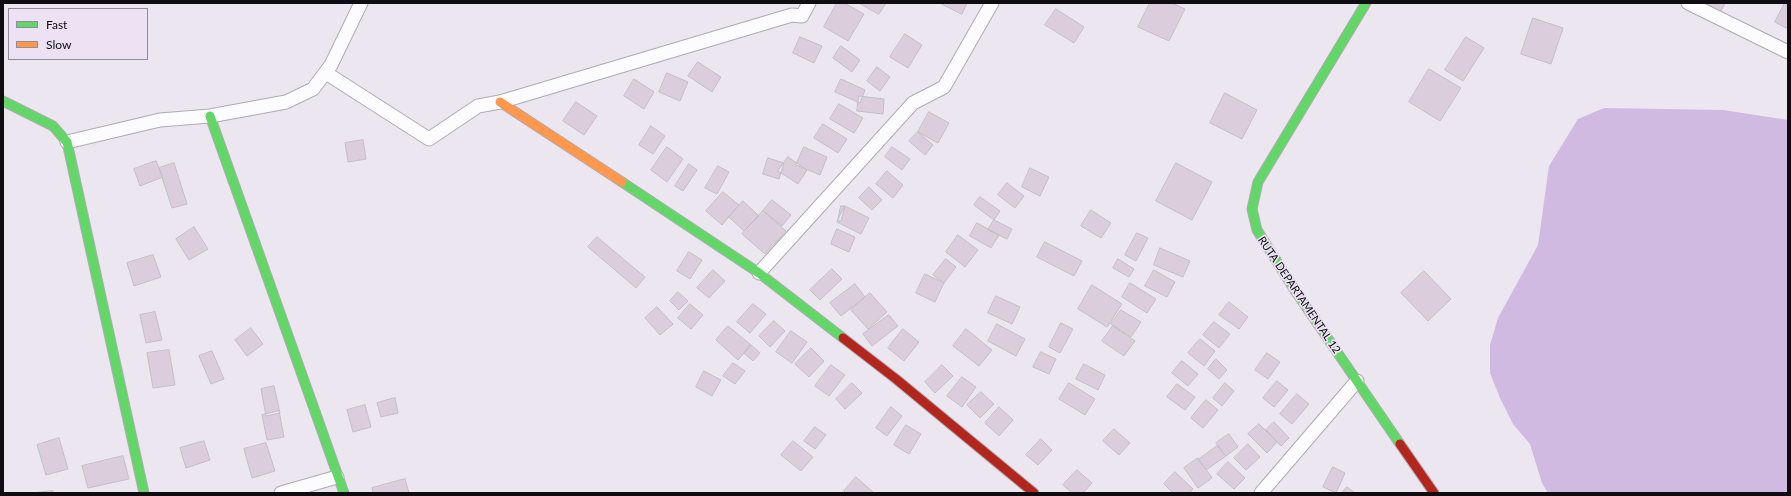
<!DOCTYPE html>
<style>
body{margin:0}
#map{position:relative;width:1791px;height:496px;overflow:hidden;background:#ebe6f0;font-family:Lato,sans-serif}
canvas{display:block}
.frame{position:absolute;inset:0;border:4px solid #0f0c12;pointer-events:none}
.legend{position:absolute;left:8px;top:8px;width:140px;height:52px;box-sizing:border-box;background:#ece2f4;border:1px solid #948c9a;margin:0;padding:5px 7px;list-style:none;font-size:12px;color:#0f0c12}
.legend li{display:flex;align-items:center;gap:8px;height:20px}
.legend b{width:20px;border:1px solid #948c9a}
</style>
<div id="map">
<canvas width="1791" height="496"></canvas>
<div class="frame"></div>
<ul class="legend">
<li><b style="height:5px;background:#63d668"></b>Fast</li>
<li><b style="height:5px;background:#ff974d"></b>Slow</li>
</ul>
</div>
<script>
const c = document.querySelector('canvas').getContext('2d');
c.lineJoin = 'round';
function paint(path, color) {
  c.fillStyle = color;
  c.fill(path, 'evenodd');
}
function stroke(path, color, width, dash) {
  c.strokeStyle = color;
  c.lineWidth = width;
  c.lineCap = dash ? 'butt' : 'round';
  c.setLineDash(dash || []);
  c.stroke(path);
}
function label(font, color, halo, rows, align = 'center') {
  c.font = font + ' Lato,sans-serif';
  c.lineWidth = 3.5;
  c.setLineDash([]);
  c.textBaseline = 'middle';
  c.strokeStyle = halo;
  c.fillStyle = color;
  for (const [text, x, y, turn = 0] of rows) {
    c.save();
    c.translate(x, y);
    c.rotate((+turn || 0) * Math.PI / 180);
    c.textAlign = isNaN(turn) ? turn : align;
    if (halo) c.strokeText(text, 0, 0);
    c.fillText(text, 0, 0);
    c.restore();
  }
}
paint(new Path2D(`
 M1604,108L1723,110L1788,120V493H1548L1542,483L1530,444L1513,424L1500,398L1490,373V345L1498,318L1538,245L1549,166L1578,119Z`), '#d0bae1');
const building = new Path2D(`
 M837,3H844L864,14L848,41L824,27Z
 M859,3H886L879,14Z
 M940,3H967L962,14Z
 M1150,3H1172L1185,9L1169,41L1138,27Z
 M1704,3H1725L1721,11Z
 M1785,3H1788V29L1775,22Z
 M1056,9L1084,27L1074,43L1045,25Z
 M1533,18L1563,28L1551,64L1521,54Z
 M905,34L922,45L908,68L890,57Z
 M800,37L822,46L814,63L793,53Z
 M1466,37L1484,48L1463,81L1445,70Z
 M841,46L860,60L852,72L833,58Z
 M698,62L721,77L712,92L688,76Z
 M877,67L890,77L880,91L867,81Z
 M1429,69L1461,88L1440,121L1409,102Z
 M667,73L688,82L680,101L659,92Z
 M634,79L654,92L644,109L624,96Z
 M841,79L865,90L860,103L835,92Z
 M1225,93L1257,110L1242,139L1210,123Z
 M859,96L884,99L883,114L857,111Z
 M576,102L597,116L584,135L563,121Z
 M839,104L863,118L854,133L830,119Z
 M929,112L949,123L938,143L918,132Z
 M823,124L847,139L838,153L814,138Z
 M651,126L665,136L653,154L639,145Z
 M918,132L933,145L925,155L909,141Z
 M363,140L366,159L348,162L345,143Z
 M667,147L683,159L667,182L651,170Z
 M804,147L827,157L820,175L796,165Z
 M892,147L910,159L902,170L885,157Z
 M788,157L807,170L798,184L778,171Z
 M768,158L784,163L779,179L763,174Z
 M156,161L163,177L140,186L134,169Z
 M174,163L187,204L172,208L159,168Z
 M1176,163L1212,182L1192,220L1156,201Z
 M689,164L697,170L683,191L675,186Z
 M718,166L729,172L717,194L705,188Z
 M1030,168L1049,177L1040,196L1022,187Z
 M887,171L903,185L893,198L876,184Z
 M1007,183L1024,196L1015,208L998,195Z
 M869,187L882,200L872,210L859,198Z
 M723,192L739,205L722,225L706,211Z
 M980,197L1000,211L994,220L974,205Z
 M772,200L791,215L782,226L763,211Z
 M743,201L759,216L744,231L729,217Z
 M841,206H845L841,221H838Z
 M845,206L869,218L861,234L837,222Z
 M1091,210L1111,223L1101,238L1081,226Z
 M763,211L786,231L765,254L742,234Z
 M994,220L1012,229L1007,239L988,230Z
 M977,223L999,235L991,248L970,236Z
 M194,227L208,249L189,260L176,239Z
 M837,229L855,237L849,252L831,244Z
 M1137,233L1148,238L1136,261L1125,255Z
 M958,235L978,250L965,267L946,252Z
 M597,237L645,277L636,288L588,247Z
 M1045,242L1082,261L1074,276L1037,257Z
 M1160,248L1190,261L1183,277L1154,265Z
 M689,252L702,260L690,279L677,271Z
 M153,255L161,277L134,286L127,263Z
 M946,259L956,267L944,283L933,275Z
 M1118,259L1134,269L1129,277L1113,268Z
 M832,269L842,279L820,300L810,290Z
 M713,270L725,281L709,298L697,288Z
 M1154,270L1175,282L1167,297L1145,286Z
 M1424,271L1451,299L1428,321L1401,293Z
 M925,274L944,283L935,302L916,293Z
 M1130,283L1156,299L1147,313L1122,297Z
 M855,284L865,297L841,316L830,303Z
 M1092,285L1122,304L1107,327L1078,309Z
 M678,292L688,301L679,310L670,301Z
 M870,293L887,312L868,329L851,310Z
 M996,296L1020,307L1012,324L988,313Z
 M1229,302L1248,317L1239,329L1219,315Z
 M690,304L703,315L691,329L678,318Z
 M753,304L766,314L750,333L737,322Z
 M657,307L673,324L660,335L645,318Z
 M1121,310L1141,322L1131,337L1111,324Z
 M155,312L162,340L146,343L140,315Z
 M889,315L898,326L872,346L863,334Z
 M774,321L785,331L770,347L759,336Z
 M1214,322L1230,334L1219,348L1203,335Z
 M1061,323L1073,329L1060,353L1049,347Z
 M997,324L1025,339L1016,356L988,341Z
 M728,326L751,345L738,360L716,340Z
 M1113,326L1135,341L1124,356L1102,341Z
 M251,328L263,344L247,356L235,340Z
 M903,329L919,342L904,361L888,348Z
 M966,329L992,350L979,366L953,346Z
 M791,331L807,342L792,363L776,352Z
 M1200,339L1215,351L1204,366L1188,353Z
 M751,345L760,353L753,361L744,353Z
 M811,348L824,361L809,377L795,364Z
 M169,350L175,385L153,388L147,353Z
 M212,351L224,379L211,384L199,356Z
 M1041,352L1056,359L1049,374L1033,367Z
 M1267,353L1280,362L1268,379L1255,370Z
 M1216,359L1227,370L1219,379L1208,369Z
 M1182,361L1198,374L1188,386L1172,373Z
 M733,363L745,371L735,384L723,376Z
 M1084,364L1105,375L1098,390L1076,379Z
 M831,365L845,375L829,396L815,386Z
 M942,365L953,376L935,393L925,382Z
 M704,371L721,380L712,396L696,387Z
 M962,377L976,387L962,407L947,396Z
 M1277,381L1288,390L1274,407L1263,398Z
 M852,383L862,393L845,409L836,399Z
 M1069,383L1095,399L1085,415L1059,399Z
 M1225,383L1234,391L1222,406L1213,398Z
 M1177,384L1195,397L1185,410L1167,397Z
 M274,386L280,413L266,416L261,389Z
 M981,392L994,404L980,418L967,405Z
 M1297,394L1309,404L1292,424L1280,414Z
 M395,398L398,413L381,417L377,403Z
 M1206,400L1218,410L1203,428L1191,418Z
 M365,405L371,427L353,432L347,410Z
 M891,407L902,416L887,436L876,428Z
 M999,407L1013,420L999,436L985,423Z
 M279,411L284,437L267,440L262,415Z
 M1274,422L1289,438L1281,446L1266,430Z
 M1259,424L1277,442L1267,453L1248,434Z
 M906,425L921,434L909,454L894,445Z
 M815,427L826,435L815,449L804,441Z
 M1114,429L1130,443L1119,455L1103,441Z
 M1229,434L1238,447L1226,456L1216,443Z
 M59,438L68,469L46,475L37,445Z
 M1041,439L1052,450L1038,465L1026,455Z
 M204,441L210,460L186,468L180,448Z
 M793,441L813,457L801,471L781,455Z
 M266,443L275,471L252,478L244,449Z
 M1248,444L1260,457L1246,470L1234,458Z
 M1217,446L1226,456L1206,470L1198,460Z
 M123,456L129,479L88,488L82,466Z
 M1198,458L1212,478L1198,488L1184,468Z
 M1228,462L1245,478L1234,489L1217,474Z
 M1333,467L1345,473L1336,493L1323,487Z
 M1077,470L1092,483L1083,493H1072L1063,485Z
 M1175,472L1193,489L1189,493H1173L1164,484Z
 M856,477L873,492L872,493H846L844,491Z
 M405,479L409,493H373L372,488Z
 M1347,487L1355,493H1342Z
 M53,491V493H31Z`);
paint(building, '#dbcddc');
stroke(building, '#c3bec5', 1);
const street = new Path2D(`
 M1688,3L1788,52
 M326,73L429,139L478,106L500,102L792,15L802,16L809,3
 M67,142L160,120L210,116L286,102L313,89L331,65L361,3
 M759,273L913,103L944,87L992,3
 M281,493L337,477
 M1261,493L1357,381`);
const fast = new Path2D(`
 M1366,3L1258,182L1252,209L1257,230L1296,292L1400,444
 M3,101L53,126L67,142L144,493
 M210,116L344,493
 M622,182L759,273L843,338`);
const slow = new Path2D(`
 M500,102L622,182`);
const jam = new Path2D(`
 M843,338L896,379L1034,493
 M1400,444L1434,493`);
stroke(street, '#afabb3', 15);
stroke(fast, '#afabb3', 11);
stroke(slow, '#afabb3', 11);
stroke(jam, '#afabb3', 11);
stroke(street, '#fcfbfd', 13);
stroke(fast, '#63d668', 9);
stroke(slow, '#ff974d', 9);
stroke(jam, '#b3261e', 9);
label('11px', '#0f0c12', '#ece2f4', [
 ["RUTA DEPARTAMENTAL 12",1299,295,56]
]);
</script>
